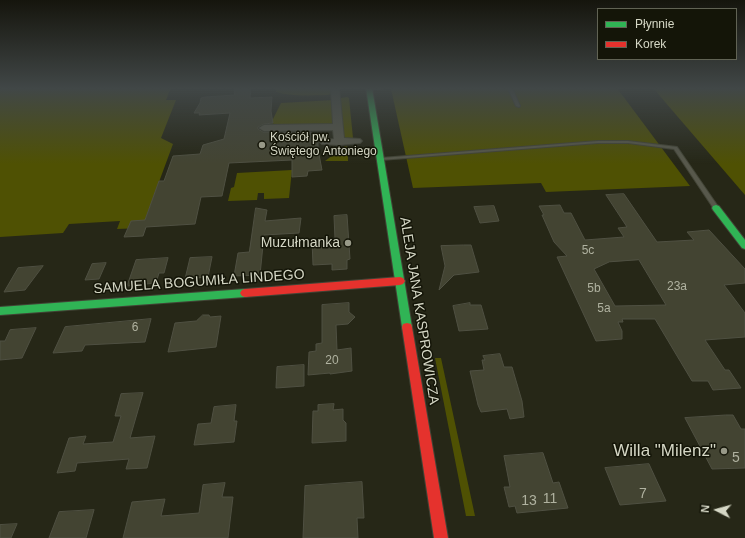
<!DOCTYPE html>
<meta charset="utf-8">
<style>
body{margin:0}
#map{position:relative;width:745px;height:538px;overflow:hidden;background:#262717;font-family:Helvetica,sans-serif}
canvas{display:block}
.legend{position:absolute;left:597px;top:8px;width:140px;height:52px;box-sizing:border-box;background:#141508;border:1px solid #616354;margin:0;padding:5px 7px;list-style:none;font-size:12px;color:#d5d7c5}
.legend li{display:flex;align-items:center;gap:8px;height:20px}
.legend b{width:20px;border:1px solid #616354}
.north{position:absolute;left:697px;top:490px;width:40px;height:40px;-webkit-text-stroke:3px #141508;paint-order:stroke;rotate:276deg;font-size:11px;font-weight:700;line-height:16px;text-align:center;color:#d5d7c5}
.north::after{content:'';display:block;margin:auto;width:14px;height:18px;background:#d5d7c5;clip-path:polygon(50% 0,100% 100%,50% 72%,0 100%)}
</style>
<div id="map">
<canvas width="745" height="538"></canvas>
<ul class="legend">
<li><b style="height:5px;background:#30b455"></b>Płynnie</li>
<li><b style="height:5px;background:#e5322d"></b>Korek</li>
</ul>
<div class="north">N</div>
</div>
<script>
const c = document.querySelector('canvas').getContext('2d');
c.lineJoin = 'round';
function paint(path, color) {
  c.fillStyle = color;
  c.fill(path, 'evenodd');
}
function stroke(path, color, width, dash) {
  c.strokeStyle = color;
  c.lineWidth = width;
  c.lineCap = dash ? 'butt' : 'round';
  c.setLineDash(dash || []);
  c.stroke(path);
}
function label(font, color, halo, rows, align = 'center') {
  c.font = font + ' Helvetica,sans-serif';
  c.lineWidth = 3;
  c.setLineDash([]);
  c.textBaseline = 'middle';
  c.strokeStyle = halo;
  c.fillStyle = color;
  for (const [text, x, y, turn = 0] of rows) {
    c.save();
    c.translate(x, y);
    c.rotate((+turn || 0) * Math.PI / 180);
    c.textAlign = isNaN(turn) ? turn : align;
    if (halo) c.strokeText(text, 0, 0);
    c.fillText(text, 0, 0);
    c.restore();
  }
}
paint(new Path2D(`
 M0,88H171L166,100H176L161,138L173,144L142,228L117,229L120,221L69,224L63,233L0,237Z
 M275,88H333L331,94L328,95C311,95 293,97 276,92Z
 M394,88H617L690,186L546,192L541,183L413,188L391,89Z
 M653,88H745V195Z
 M347,97L349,98L353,138H343L340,98Z
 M333,100L334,125L274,124L271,123L281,103Z
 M345,146L348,147V161H325Z
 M292,170L289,198L264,199V193H258L257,200L228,201L231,188L234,187L237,173Z
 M435,358H441L475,516H466Z`), '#4f5103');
const building = new Path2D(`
 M235,88H251L250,98L272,97L271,111L273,123L264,124L258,127V129L263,132H311L310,136H318V149L322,170L308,171L307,176L292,177V160L229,163L222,196L201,197L195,224L146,227L143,236L124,237L131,221L145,220L159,181H164L173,156L200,154L203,145L224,139L230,113L199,115L200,113H194L200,103L201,98L205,97L234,95Z
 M624,194L657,242L694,240L687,232L709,230L745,269V283L724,285L745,313V337L705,340L725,370H729L741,388L713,390L708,381H692L655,319H622L623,322H618L622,331V339L596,341L557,257L567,256L554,242L542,215H544L539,206L560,205L564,213H571L585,240L624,237L618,228L627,227L606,195ZM639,260L666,305L615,306L594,269L609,262Z
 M494,206L499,221L480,223L474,207Z
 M256,208L267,210L265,221L301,218L299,233L264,235L260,275L234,276L238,253L249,252Z
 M347,215L350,259L347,260V269L332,270V264L313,265L312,240L335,239L334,216Z
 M464,245H471L479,272L454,275L439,290L445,266L441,246Z
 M212,257L208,277L185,279L190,258Z
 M168,258L164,273H159L156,283L127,286L136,260Z
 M106,263L99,279L85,280L92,264Z
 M43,266L25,290L4,292L18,268Z
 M349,303V312L355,317L348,324L336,325L337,350L351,348L352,371L330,374V373L308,375L309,352L316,351V344L322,343V305Z
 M470,303V305H481L488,329L459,331L453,306Z
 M203,315H209L210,317L221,316L216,347L168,352L175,323L196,321Z
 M151,319L145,342L85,345L82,351L53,353L65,327Z
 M36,328L22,358L0,360V341H5L10,330Z
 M500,354L504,367H512L522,401L524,417L510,419L507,409L481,412L478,405L470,371L484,370L482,360H485L483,356Z
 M304,365V386L276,388L277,367Z
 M143,393L130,438L155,436L147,468L126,469L129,459L77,463L75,471L57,473L69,438L86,436L83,444L113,442L121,416H115L121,394Z
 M334,404L333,410L343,409V420L346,423V441L312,443L313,411H318V405Z
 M236,405L234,421H237L234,442L194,445L198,424L211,423L214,407Z
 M726,415H733L741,429H745V468L712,469L685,418Z
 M543,453L553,483L559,482L568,508L517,513L515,506L509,507L504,487H510L504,456Z
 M649,464L666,501L620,505L605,468Z
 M362,482L364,518H357L358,538H303L305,486Z
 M225,483L222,497H233L228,538H123L132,502L165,499L161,516L199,513L203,485Z
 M94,510L86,538H49L59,512Z
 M17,524L11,538H0V525Z`);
paint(building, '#434432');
stroke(building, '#4f5042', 1);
const lane = new Path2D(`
 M368,88H387L369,90H368Z
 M508,88H512L520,106L519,107L516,106Z
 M598,141H628L677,147L719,208L716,210L714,209L674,149L628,143H598L381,160L379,159L381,158Z`);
const street = new Path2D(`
 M331,88H339L344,138L360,139L362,141L360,143L339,145L322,144L320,142L322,140L334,139L333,130L264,131L259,128L264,125L333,124Z`);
const fast = new Path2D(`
 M366,88H372L412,327L411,330L407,331L403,330L402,327Z
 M716,205L719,206L745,240V249L742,248L713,210L712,208L713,206Z
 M245,289L248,290L250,293L248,296L245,297L0,315V307Z`);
const jam = new Path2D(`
 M400,277L403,278L405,281L403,284L400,285L245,297L242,296L240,293L242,290L245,289Z
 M407,323L411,324L412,327L448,538H434L402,327L403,324Z`);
stroke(lane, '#424436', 2);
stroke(street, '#424436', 2);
stroke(fast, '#424436', 2);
stroke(jam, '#424436', 2);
paint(lane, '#57584b');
paint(street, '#57584b');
paint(fast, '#30b455');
paint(jam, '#e5322d');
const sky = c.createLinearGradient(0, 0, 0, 164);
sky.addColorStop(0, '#15150d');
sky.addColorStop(0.54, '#414747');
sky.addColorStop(1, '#41474700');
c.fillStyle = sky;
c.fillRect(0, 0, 745, 164);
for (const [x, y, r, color] of [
 [262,145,4,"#989988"],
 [348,243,4,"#989988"],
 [724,451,4,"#989988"]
]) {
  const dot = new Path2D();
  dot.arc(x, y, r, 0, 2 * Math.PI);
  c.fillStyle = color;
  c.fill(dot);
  stroke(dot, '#141508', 1.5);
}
label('12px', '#d5d7c5', '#141508', [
 ["Kościół pw.",270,138],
 ["Świętego Antoniego",270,152]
], 'left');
label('12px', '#b0b2a0', null, [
 ["5c",588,251],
 ["23a",677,287],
 ["5b",594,289],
 ["5a",604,309],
 ["6",135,328],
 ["20",332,361]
]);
label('14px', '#d5d7c5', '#141508', [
 ["Muzułmanka",340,243]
], 'right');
label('14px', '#d5d7c5', '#141508', [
 ["SAMUELA BOGUMIŁA LINDEGO",199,282,-4],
 ["ALEJA JANA KASPROWICZA",419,311,81]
]);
label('14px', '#b0b2a0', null, [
 ["5",736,458],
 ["7",643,494],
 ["11",550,499],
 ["13",529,501]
]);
label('17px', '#d5d7c5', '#141508', [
 ["Willa \"Milenz\"",716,451]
], 'right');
</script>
